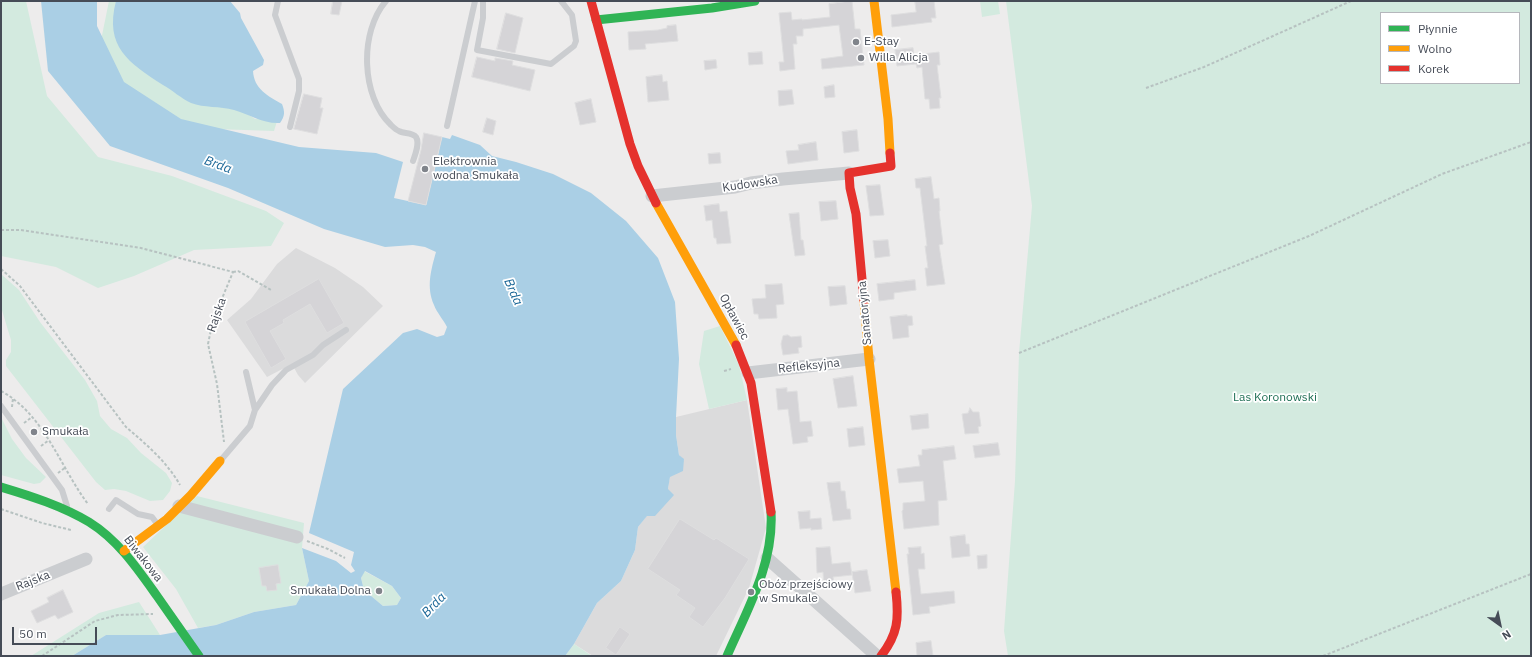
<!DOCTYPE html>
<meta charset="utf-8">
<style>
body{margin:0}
#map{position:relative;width:1532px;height:657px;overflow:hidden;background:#edecec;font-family:"IBM Plex Sans",sans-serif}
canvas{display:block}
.frame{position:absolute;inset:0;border:2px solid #464c57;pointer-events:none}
.legend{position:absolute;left:1380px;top:12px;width:140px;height:72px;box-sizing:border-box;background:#fff;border:1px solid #b5b7bc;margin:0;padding:5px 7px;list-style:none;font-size:12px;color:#464c57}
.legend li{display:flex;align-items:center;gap:8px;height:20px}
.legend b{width:20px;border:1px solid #b5b7bc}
.north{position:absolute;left:1480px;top:605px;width:40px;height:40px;-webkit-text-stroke:3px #fff;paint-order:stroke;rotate:147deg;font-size:11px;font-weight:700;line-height:16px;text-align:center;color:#464c57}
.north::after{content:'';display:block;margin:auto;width:14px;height:18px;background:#464c57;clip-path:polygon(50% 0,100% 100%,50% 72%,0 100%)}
.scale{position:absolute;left:12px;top:627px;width:85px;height:18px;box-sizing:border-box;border:2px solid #464c57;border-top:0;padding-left:5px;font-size:12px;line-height:14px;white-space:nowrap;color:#464c57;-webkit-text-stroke:3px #fff;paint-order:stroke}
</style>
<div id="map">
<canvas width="1532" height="657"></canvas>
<div class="frame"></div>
<ul class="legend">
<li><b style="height:5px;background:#30b455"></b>Płynnie</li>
<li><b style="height:5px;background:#ff9f0a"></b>Wolno</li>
<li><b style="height:5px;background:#e5322d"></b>Korek</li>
</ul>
<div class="north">N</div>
<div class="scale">50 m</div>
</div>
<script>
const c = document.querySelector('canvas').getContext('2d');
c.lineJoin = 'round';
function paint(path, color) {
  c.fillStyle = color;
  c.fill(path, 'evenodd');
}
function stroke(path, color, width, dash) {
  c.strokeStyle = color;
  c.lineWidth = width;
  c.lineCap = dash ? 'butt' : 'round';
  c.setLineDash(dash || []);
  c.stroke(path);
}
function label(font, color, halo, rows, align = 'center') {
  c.font = font + ' "IBM Plex Sans",sans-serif';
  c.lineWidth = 3.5;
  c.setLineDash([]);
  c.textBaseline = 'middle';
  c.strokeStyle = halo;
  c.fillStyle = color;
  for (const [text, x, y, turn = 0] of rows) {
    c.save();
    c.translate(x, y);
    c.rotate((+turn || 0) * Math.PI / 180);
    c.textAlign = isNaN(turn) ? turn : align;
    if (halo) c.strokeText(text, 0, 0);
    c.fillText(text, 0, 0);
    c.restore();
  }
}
paint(new Path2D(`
 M296,248L335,268L363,287L383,306L305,383L298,375L292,364L267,377L227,320L251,299L277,264Z
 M747,400L766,528L749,588L716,656H593L574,644L597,603L621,581L635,550L638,527L668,489L670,476L684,460L679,455L676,435V417Z`), '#dbdbdc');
paint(new Path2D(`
 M1,1H26L47,96L98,157L172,176L266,211L284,223L271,246L194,250L134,276L98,288L56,267L1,256Z
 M109,1H124L237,106L255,119L278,118L274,131L185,128L136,99L98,55Z
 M980,1H998L1000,14L982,17Z
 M1006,1H1531V656H1008L1004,631L1015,481L1019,353L1032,206ZM1381,13H1519V83H1381Z
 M1,274L19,290L40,322L85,380L97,401L100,416L111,429L127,438L141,453L166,473L172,483L170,491L163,500L150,501L126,491L114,489L105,490L96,482L6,366V360L11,352V340L1,307Z
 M720,326L739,365L747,400L709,409L699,364L704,331Z
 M1,417L12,439L26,458L46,477L40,483L34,484L1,475Z
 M197,496L304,523L302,548L309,581L296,605L254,612L216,625L198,628L176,589L143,547Z
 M364,571L392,586L401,598L397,605L383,606L364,590L361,578Z
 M139,602L160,635H106L72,656H31L99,613Z
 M574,644L592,656H565Z`), '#d3eadf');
paint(new Path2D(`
 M41,1H97V26L124,82L181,119L299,147L376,153L403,162L394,198L426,205L442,137L450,139L452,135L480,145L492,156L516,162L553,174L591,193L626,221L658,258L675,302L679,359L676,417V435L679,455L684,459L683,471L670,477L668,489L674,495L655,516H647L638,527L635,550L621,581L597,603L574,644L565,656H72L106,635H160L216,625L254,612L296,605L309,581L302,548L336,561L351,573L355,571L351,565L354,552L309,533L343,389L403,333L417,329L437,337L444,335L447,327C443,319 437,313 434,305C426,287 431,270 436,252L425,247L413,245L385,247L324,229L228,188L110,146L48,71ZM365,571L392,586L401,598L397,605L383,606L364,590L361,578Z
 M116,1H230L240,13L241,18L264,60L263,65L253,71C254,89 268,96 282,104C285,112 285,116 280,123C263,124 249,114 234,110C220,106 204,108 191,103C182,99 172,90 163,85C129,63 104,47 116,1Z`), '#aacfe5');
const building = new Path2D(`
 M333,1H342L339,15L331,14Z
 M852,1L855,29H860L864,65L822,69L821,59L843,56L839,25L803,29V36H796L797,44H793L795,69L780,71L779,62H784L779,13L791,12L792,20L802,19V20L830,17L829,4Z
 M915,1H934L936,18H931L932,22L892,27L891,15L916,12Z
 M506,13L523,18L515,53L497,49Z
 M676,25L678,41L645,44L646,49L629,50L628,32L658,30L667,28V26Z
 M913,48L914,55L939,52L940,65H937L941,98H939L940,108L930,109L929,99H925L922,67L917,68L916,64L897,66L895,50Z
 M762,52L763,64L749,65L748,53Z
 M477,57L495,61V58L513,61L512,65L535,70L530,91L472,77Z
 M716,60L717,68L705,70L704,61Z
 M662,75L663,82L667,81L669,100L648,102L646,77Z
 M834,85L835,97L825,98L824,87Z
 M792,90L794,104L779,106L778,91Z
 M304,94L322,98L320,108H323L317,134L294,129Z
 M591,99L596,122L580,125L575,103Z
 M487,118L496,121L493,135L483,132Z
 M857,130L859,151L844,153L842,132Z
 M424,133L442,137L426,205L408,201L421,150Z
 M816,142L818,160L788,164L786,151L799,150L798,145Z
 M720,153L721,163L709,164L708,154Z
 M931,177L934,199L939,198L940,211H939L943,244L939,245L945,284L927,286L925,268H928L925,246H927L920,188H916L915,179Z
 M880,185L884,215L870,216L866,186Z
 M836,201L838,219L821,221L819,202Z
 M719,204L720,212L727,211L731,243L717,244L716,238H714L712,220L706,221L704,206Z
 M799,213L801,240H803L805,255L795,256L789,214Z
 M888,240L890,256L875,258L873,241Z
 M319,279L344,323L327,333L310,304L283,320L284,323L270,331L286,359L271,368L245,322Z
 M915,280L916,290L894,293V299L879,301L877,284Z
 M782,284L784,304L776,305L777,318L759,319L758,314H754L752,299L766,298L765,285Z
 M845,286L847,304L830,306L828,287Z
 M907,315V316H912L913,325L908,326L909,337L893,339L890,317Z
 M788,335L791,337L801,336L802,347L798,348L799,353L783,355L781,344L783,336Z
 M853,376L857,406L838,408L833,379Z
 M787,388V392L797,391L800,422L811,421L813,436L807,437L808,442L793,444L788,409L778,410L776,389Z
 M970,408L973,412H979L981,426L978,427L979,433L965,434L962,414L968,413Z
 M928,414L929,428L912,430L910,416Z
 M863,427L865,445L849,447L847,429Z
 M998,443L1000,455L975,458L973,446Z
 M954,446L956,459L943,461L947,500L938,501L939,525L904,529L902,511L903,510V503L925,501L923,481L899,483L897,469L920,466L918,455H922V450Z
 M840,482L841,491H845L847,509H850L851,519L833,521L827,483Z
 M810,511V519L821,518L822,529L811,530V528L800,529L798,512Z
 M680,519L714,540L716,538L749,559L725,598L703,627L689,617L695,608L676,595L680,590L648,569Z
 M965,535L966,544H969L970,556L952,558L950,537Z
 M830,547L832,564L850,562L852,575L833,577L834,585L824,586L823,572L817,573L816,548Z
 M921,547V554L924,553L925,569H918L921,594L954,591L955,603L929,607L930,613L913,615L907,554H909L908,548Z
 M987,555V568L978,569L977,556Z
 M278,565L281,583L276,584L277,590L267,591L266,586H262L259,568Z
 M867,570L871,591L855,593L852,572Z
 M63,590L73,612L58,619L55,615L37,623L31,611L49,602L47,598Z
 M620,627L630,634L616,655L606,648Z
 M931,641L933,656H917L916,643Z`);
paint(building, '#d5d4d7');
stroke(building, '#dededf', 1);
stroke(new Path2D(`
 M1146,88L1204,67L1351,1
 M1,230H21L141,248L233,272L213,320L208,344L217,384L224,442
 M1,269L20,286L126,427C146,444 167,462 180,485
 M233,272L238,271L271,290
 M1019,353L1309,236L1442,174L1531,142
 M724,371L731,369
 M1,391C45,415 60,467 88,504
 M12,407L13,398
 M24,423L32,417
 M41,446L49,440
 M58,473L66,467
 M1,509L42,523L71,530
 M307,541L328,549L345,558
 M42,656L95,621L118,615L153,614
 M1323,656L1531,574`), '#b7c2c1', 2, [3, 2]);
stroke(new Path2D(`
 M278,1L275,15L299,79V91L290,127
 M386,1C359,32 361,97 391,125C393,127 396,130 399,131C403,134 412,132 416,137C420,143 415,155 413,161
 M483,1V18L477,50L551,64L574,46L576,41L572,15L561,1
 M447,126L475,1
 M1,406L62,490L67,506
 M255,410L272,385L286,370L313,355L323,345L346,330
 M221,460L250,426L255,410L246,372
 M109,509L116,500L138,514L152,517L158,525`), '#cbcdd0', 6);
stroke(new Path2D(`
 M652,196L735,187L751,183L783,179L849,173
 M748,373L869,359
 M179,506L297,537
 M767,558L877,656
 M1,594L86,559`), '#cbcdd0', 13);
stroke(new Path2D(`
 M596,20L712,8L755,1
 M1,487C31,496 62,506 89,522C118,540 137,568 157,596C171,616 185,636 199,656
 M727,656C747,610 774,564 771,512`), '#30b455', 9);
stroke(new Path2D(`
 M874,1L888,119L890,153
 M656,203L736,345
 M864,301L869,359L896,592
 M124,551L167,519L191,495L220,461`), '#ff9f0a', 9);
stroke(new Path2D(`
 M591,1L630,144L638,166L656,203
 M864,301L856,214L850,188L849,173L891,166L890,153
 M736,345L751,383L771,512
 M881,656C898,634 899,619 896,592`), '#e5322d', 9);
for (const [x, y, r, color] of [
 [856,42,4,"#80848b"],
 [861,58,4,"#80848b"],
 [425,169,4,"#80848b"],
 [34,432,4,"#80848b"],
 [379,591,4,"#80848b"],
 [751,592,4,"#80848b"]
]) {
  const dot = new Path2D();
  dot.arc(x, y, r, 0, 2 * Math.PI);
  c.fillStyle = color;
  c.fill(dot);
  stroke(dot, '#fff', 1.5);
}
label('12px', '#464c57', '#fff', [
 ["E-Stay",864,42],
 ["Willa Alicja",869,58],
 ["Elektrownia",433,162],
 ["wodna Smukała",433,176],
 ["Smukała",42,432],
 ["Obóz przejściowy",759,585],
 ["w Smukale",759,599],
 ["Smukała Dolna",371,591,"right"]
], 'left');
label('12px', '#464c57', '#fff', [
 ["Kudowska",750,184,-9],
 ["Sanatoryjna",865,313,-95],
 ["Rajska",217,315,-71],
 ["Opławiec",734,317,62],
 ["Refleksyjna",809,366,-6],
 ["Biwakowa",143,559,52],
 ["Rajska",33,581,-22]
]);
label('12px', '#1f6f55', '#fff', [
 ["Las Koronowski",1275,398]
]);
label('italic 13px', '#1a6696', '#fff', [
 ["Brda",218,165,20],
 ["Brda",513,292,66],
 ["Brda",434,605,-46]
]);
</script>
